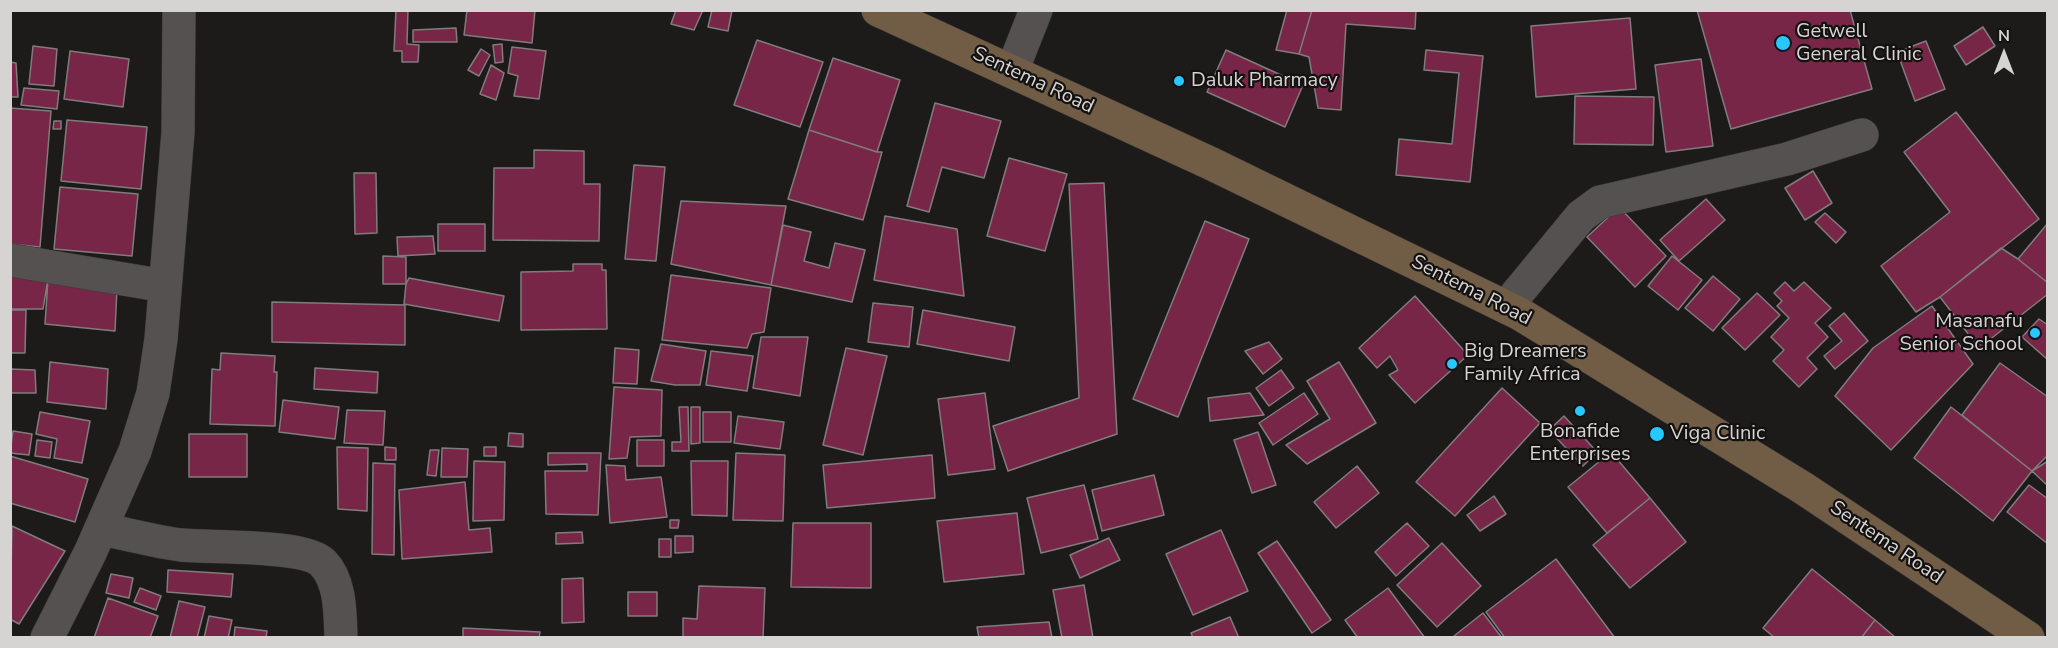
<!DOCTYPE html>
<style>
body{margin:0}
#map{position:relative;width:2058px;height:648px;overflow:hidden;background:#1d1a1a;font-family:"Nunito Sans",sans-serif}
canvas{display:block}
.frame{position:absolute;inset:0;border:12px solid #d6d4d3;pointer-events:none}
.north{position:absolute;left:1974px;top:24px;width:60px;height:60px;-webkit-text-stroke:4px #141111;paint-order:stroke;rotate:0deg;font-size:16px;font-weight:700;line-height:24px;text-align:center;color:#d6d4d3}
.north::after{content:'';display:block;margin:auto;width:21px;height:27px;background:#d6d4d3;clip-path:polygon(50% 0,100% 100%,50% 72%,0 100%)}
</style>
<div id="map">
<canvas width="2058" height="648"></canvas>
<div class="frame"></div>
<div class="north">N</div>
</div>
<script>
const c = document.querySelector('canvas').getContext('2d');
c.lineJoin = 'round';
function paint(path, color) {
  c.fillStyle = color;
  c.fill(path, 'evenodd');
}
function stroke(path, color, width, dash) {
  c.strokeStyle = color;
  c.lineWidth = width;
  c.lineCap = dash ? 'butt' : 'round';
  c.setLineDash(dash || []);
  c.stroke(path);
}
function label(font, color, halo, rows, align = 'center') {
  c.font = font + ' "Nunito Sans",sans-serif';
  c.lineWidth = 4.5;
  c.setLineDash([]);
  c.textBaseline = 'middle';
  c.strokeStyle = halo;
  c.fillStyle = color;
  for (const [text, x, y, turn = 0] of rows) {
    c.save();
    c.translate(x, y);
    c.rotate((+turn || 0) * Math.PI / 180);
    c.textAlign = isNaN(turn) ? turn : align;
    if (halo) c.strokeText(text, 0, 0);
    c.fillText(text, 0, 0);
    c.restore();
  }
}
const building = new Path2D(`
 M396,10H408L407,44L419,45L418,62H402V51H394Z
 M467,10H535L532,43L464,35Z
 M676,10H703L694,30L671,24Z
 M712,10H732L728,31L708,27Z
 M1287,10H1312L1299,54L1276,50Z
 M1312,10H1416L1415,29L1346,24L1341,110L1318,108L1309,57L1299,54Z
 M1697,10H1850L1872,89L1731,129Z
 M1630,18L1636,89L1536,97L1531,26Z
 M1983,27L1995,46L1966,65L1954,46Z
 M456,28L457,42H413V30Z
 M757,40L823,62L800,127L734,105Z
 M1926,41L1945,89L1915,101L1897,52Z
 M502,44L503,62L495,63L493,45Z
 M33,46L57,49L54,86L29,84Z
 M512,47L546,51L539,99L514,96L518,76L508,73Z
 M481,49L490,55L479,76L468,70Z
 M1226,50L1303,85L1285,127L1207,92Z
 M1426,50L1483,56L1470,182L1396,175L1399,139L1452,144L1459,73L1424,70Z
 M70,51L129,59L123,107L64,99Z
 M833,58L900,80L877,152L809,130Z
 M1701,59L1713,146L1666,152L1655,65Z
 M10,62L16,63L18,97H10Z
 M491,65L504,73L496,100L480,94Z
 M24,88L59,91L57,109L21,105Z
 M1575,96L1654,97L1653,145L1574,144Z
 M935,103L1001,121L984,178L942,167L929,212L907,206Z
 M10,108L51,111L40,247L10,244Z
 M1956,112L2039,219L1940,297L1916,312L1881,266L1950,212L1904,152Z
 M67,120L147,127L141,189L61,181Z
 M54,121H61V129H53Z
 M809,130L877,152H882L863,220L788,199Z
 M534,150L584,151V184H600L599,241L493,240L494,168H534Z
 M1009,158L1067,174L1045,251L987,236Z
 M634,165L665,167L656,261L625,259Z
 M1813,171L1832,203L1805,220L1785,188Z
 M354,173H376L377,233L355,234Z
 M1104,183L1117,434L1008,471L993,426L1079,398L1069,184Z
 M60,187L138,194L132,256L54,249Z
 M1706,199L1725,220L1679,261L1660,240Z
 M681,201L786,206L771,285L671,264Z
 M1619,207L1666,256L1635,287L1587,237Z
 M1825,213L1846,232L1836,243L1815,222Z
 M885,216L957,229L964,296L874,280Z
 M1205,221L1249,239L1178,417L1133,399Z
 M2048,223V283L2018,259Z
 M438,224H485V251H438Z
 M783,225L811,232L804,261L829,268L835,243L865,250L852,302L771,285Z
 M433,236L435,254L398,256L397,237Z
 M2001,248L2018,259L2048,283V294L1979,348L1940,297Z
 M383,256L406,257V284H383Z
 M1672,256L1702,280L1678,310L1648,286Z
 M573,264H602V270H606L607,329L521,330V272L573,271Z
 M10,274L48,279L43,309H10Z
 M671,275L771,288L764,332L752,334L747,348L662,340Z
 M1713,276L1740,299L1713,331L1685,308Z
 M409,278L504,296L499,321L404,304L406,284Z
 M48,279L117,288L115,331L45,324Z
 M1785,282L1794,291L1804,282L1831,308L1815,323L1828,337L1807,358L1817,369L1799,387L1773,361L1784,350L1771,337L1789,318L1777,306L1782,301L1774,293Z
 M1757,293L1780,315L1745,350L1722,328Z
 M1415,296L1468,355L1415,403L1389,375L1398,370L1390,356L1377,368L1359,348Z
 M272,302L405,305V345L272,342Z
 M873,303L913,307L909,347L868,342Z
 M1932,306L1973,364L1891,450L1835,396L1873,348Z
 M10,310H26L25,353H10Z
 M923,310L1015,327L1009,361L917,344Z
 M1844,313L1868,341L1835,369L1824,356L1842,341L1829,326Z
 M2039,319L2048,325V360L2022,337Z
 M761,337H808L800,396L753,388Z
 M1269,342L1282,359L1263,374L1245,351Z
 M661,344L706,351L700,385H675L651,381Z
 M615,348L639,350L637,384L613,383Z
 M846,348L887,356L863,455L823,445Z
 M711,351L753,356L747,391L706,385Z
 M221,353L275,356L274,372H277L275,426L210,424L212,369L220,370Z
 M50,362L108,369L106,409L47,402Z
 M1339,362L1376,423L1307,464L1286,445L1330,419L1307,381Z
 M2000,363L2048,397V455L2032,471L1962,415Z
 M315,368L378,372L377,393L314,389Z
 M10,369L35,370L36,393H10Z
 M1281,370L1294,388L1269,406L1256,388Z
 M614,387L662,390L661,436L630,437L627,458L609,459Z
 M1502,388L1540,423L1455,516L1416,482Z
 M985,393L995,469L948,475L938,399Z
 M1250,393L1264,415L1210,421L1208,398Z
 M1304,393L1318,414L1273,445L1259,423Z
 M283,400L339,407L335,439L279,432Z
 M679,407H688L689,451H672V442H681Z
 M691,407H700V443L691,444Z
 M1951,407L2032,471L1993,521L1914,458Z
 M347,410L385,411L383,445L344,443Z
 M40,412L90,421L82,463L54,458L57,439L36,434Z
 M703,412H731V442H703Z
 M738,416L784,422L780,449L734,443Z
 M1564,416L1597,452L1583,466L1549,430Z
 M13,431L32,434L29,455L10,453Z
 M1258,432L1276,485L1252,493L1234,440Z
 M509,433L523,434V447L508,446Z
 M189,434H247V477H189Z
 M37,440L52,442L50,458L35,456Z
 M637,440H664V466H637Z
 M337,447L368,448L367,511L338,509Z
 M385,447L396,448V460H385Z
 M484,447H496V456H484Z
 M442,448L468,449L467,477H441Z
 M430,450H439L436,476L427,475Z
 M1611,452L1650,498L1607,533L1568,487Z
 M548,453H601L598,515L546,514L545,471H587V464L548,465Z
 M736,453L785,455L783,521L733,520Z
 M932,455L935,498L827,508L823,465Z
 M10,456L88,479L75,522L10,503Z
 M474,461L505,462L504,520L473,521Z
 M691,461H728L727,516L692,515Z
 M2048,461V486L2032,471Z
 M373,463L395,464L394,555L372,554Z
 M606,465L625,466L626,480L661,477L667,517L610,523Z
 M1357,466L1379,493L1336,528L1314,502Z
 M1154,475L1164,515L1102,531L1092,490Z
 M465,482L469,530L490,528L492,552L402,559L399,490Z
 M1084,485L1098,539L1041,553L1027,498Z
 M2029,485L2048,499V544L2007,512Z
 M1494,496L1506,514L1480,531L1467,515Z
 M1650,498L1686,542L1630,588L1593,545Z
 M1017,513L1024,574L944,582L937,521Z
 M670,520H679L678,528H670Z
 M793,523H871V588L791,587Z
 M1407,523L1429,546L1396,576L1375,552Z
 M12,526L65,551L19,624L10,619Z
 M1221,530L1248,591L1193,615L1166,554Z
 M582,532L583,543L556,544V533Z
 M675,536H693V552L675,553Z
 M1109,538L1120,560L1080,578L1070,555Z
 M659,539H671V557H659Z
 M1277,541L1331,620L1312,633L1258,553Z
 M1442,543L1481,586L1437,627L1397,585Z
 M1556,559L1615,638H1505L1486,612Z
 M1812,569L1875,620L1861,638H1775L1763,628Z
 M168,570L233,574L231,597L167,592Z
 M111,574L133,578L129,598L106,593Z
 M583,578L584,622L562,623V579Z
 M1084,585L1093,638H1062L1053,590Z
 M699,586L765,588L763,638H683V618L697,619Z
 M140,588L161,596L156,610L134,602Z
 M1388,588L1425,638H1358L1345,620Z
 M628,592H657V616H628Z
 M108,598L158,616L150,638H94Z
 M179,601L205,607L197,638H170Z
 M1483,613L1502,638H1455L1454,636Z
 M209,616L232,620L228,638H204Z
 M1230,617L1239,638H1193L1191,633Z
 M1875,620L1896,638H1861Z
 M1049,622L1052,638H979L977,627Z
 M235,627L267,631L266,638H234Z
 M463,628L540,632L539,638H463Z`);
paint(building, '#772647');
stroke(building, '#807c7d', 1.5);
const minor = new Path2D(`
 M1012,71L1036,10
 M10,260L165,286
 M1506,307L1581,216L1600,202L1787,159L1862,135
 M101,529C128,534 155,542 182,545C211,548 305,544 323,563C341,582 340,613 341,638
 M47,638L90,553L135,451L153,393L161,339L178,132L179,10`);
const secondary = new Path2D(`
 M878,10L1212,164L1520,314L1803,488L2028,638`);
stroke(minor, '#393736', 34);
stroke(secondary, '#393736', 34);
stroke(minor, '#545150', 33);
stroke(secondary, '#715c45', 33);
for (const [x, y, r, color] of [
 [1783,43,8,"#28c8ff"],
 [1179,81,6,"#28c8ff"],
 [2035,333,6,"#28c8ff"],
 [1452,364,6,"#28c8ff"],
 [1580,411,6,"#28c8ff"],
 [1657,434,8,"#28c8ff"]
]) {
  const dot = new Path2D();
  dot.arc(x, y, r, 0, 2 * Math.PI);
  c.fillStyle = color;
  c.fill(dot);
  stroke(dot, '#141111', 2);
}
label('20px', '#d6d4d3', '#141111', [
 ["Getwell",1796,32],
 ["General Clinic",1796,55],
 ["Daluk Pharmacy",1191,81],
 ["Masanafu",2023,322,"right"],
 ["Senior School",2023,345,"right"],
 ["Big Dreamers",1464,352],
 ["Family Africa",1464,375],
 ["Bonafide",1580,432,"center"],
 ["Enterprises",1580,455,"center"],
 ["Viga Clinic",1670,434]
], 'left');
label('20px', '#d6d4d3', '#141111', [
 ["Sentema Road",1033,81,25],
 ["Sentema Road",1471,291,27],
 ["Sentema Road",1886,543,34]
]);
</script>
